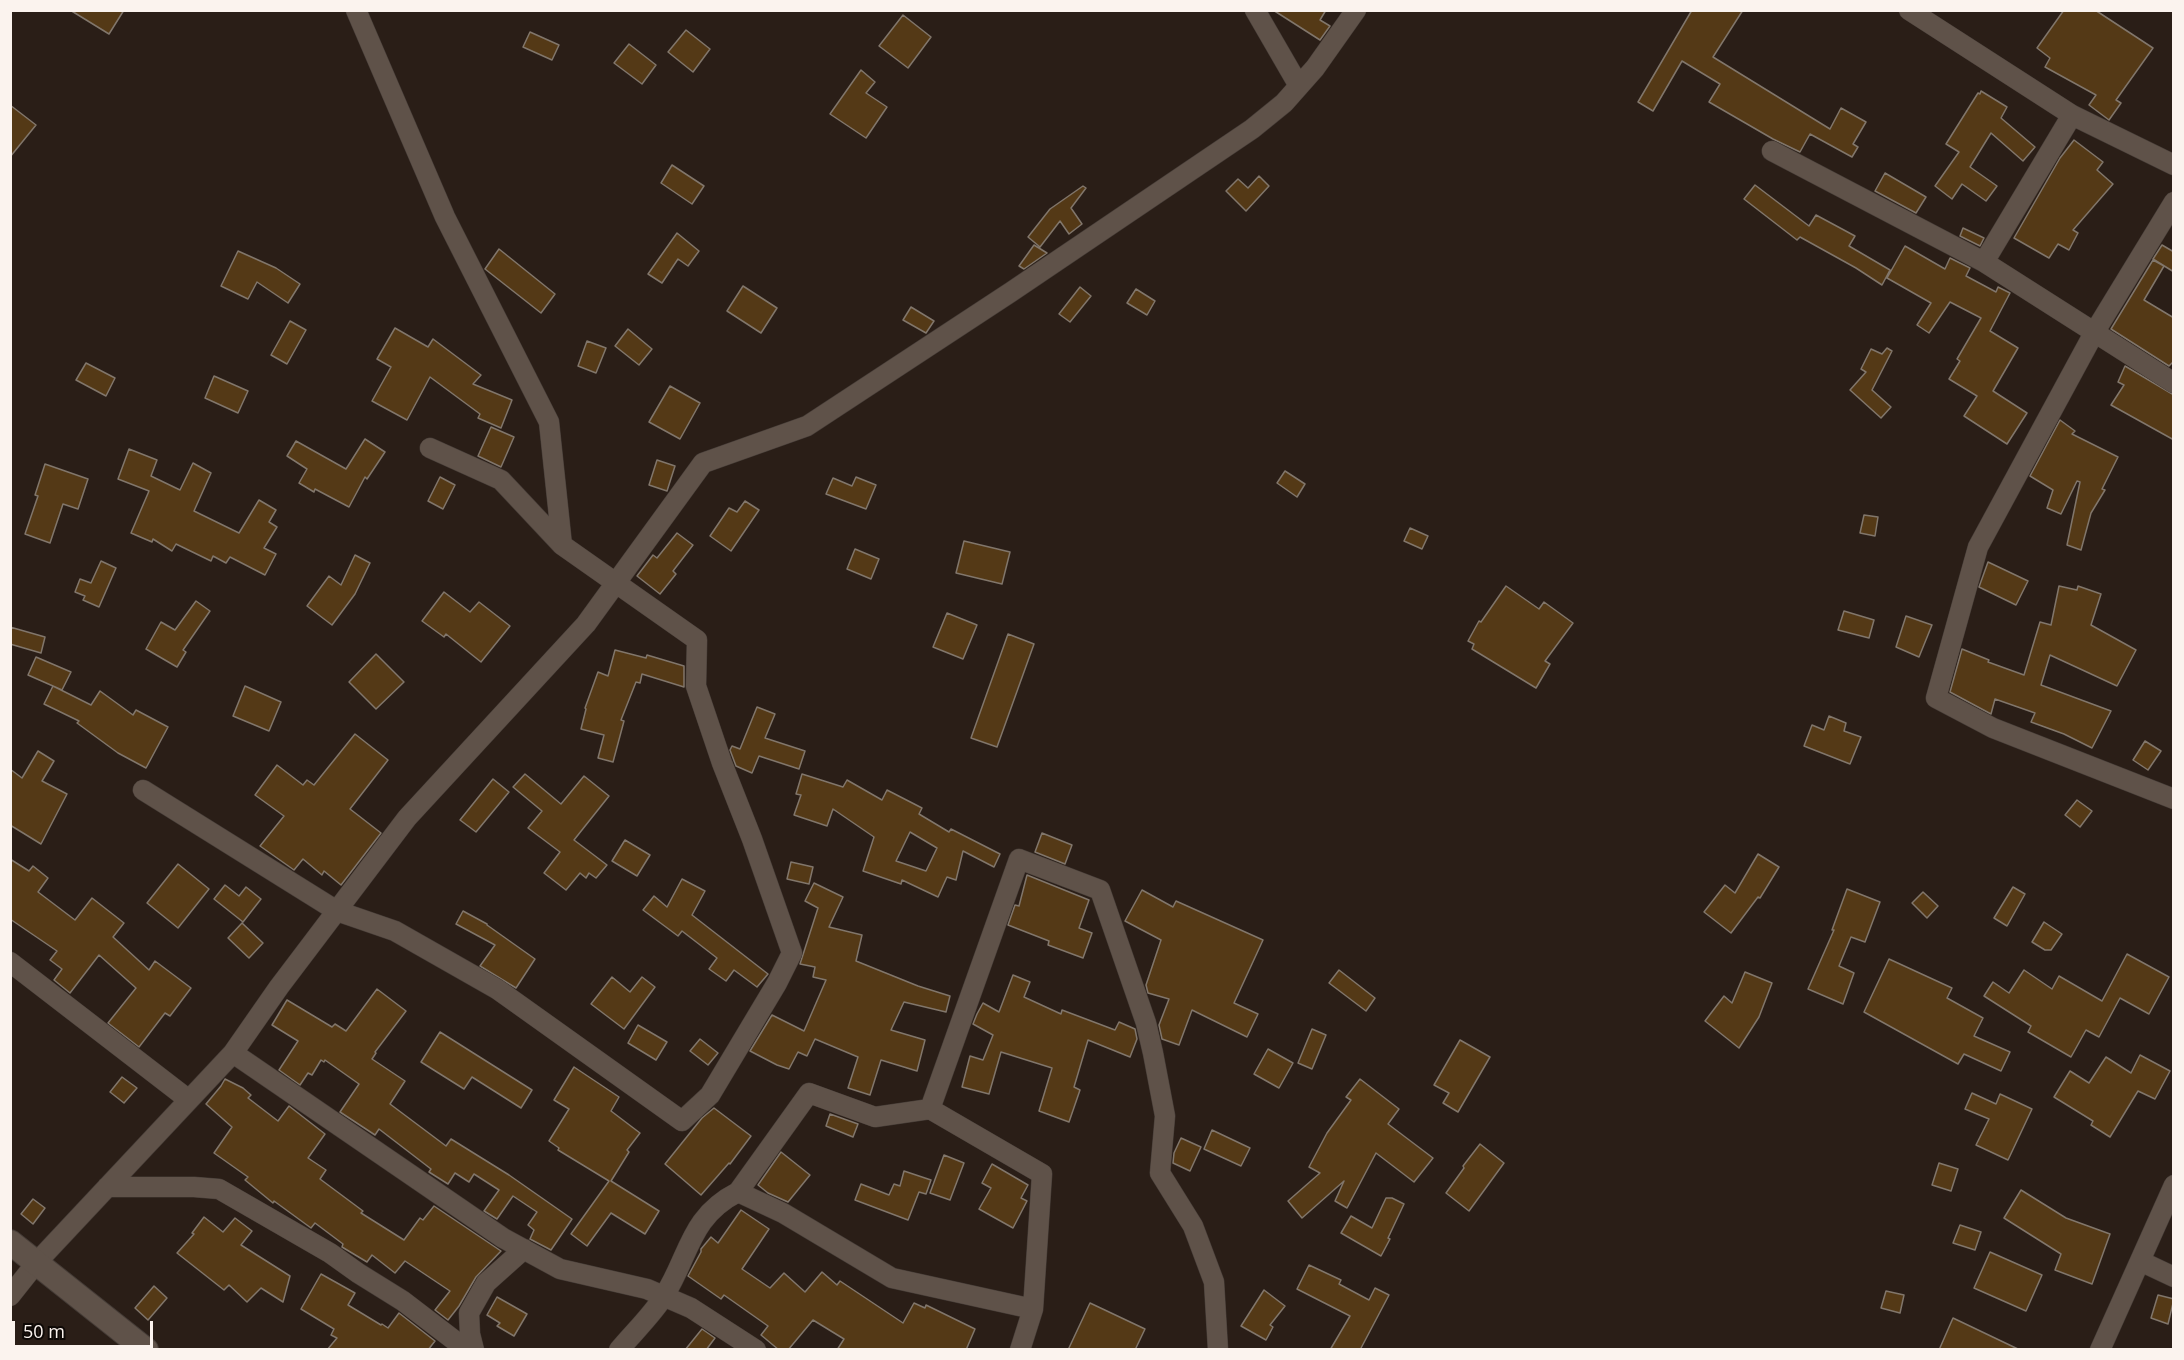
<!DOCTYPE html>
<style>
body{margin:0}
#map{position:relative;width:2184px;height:1360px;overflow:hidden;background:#2a1e17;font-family:"Open Sans",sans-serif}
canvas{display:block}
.frame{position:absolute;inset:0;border:12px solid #fbf3ee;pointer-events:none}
.scale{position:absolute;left:12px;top:1321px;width:141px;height:27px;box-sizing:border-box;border:3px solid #fbf3ee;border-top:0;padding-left:8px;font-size:18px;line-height:21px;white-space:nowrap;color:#fbf3ee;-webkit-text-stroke:4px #0e0906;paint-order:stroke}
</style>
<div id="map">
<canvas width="2184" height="1360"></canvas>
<div class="frame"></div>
<div class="scale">50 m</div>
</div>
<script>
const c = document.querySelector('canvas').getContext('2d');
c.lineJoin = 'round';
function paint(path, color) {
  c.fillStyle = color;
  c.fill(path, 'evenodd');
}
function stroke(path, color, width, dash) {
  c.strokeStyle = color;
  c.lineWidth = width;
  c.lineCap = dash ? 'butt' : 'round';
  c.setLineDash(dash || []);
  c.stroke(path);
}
const building = new Path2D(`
 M70,10H124L109,34Z
 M1273,10H1326L1320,20L1330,26L1320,40Z
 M1692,10H1743L1713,57L1830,129L1841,108L1866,122L1853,144L1858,147L1852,157L1810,134L1800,152L1773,139L1709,102L1720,84L1682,61L1653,111L1638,102Z
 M2064,10H2095L2153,48L2116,100L2121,103L2109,120L2089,105L2096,95L2045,67L2050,58L2037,48Z
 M903,15L931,37L908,68L879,46Z
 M686,30L710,49L693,72L668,52Z
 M530,32L559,45L552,60L523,47Z
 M629,44L656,65L642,84L614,63Z
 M861,70L875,82L866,93L887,107L866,138L830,114Z
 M1981,91L2007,107L2001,118L2035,147L2023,161L1991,133L1970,167L1997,186L1986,201L1962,184L1952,199L1935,186L1959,152L1946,144L1978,93L1980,94Z
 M10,105L36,125L10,157Z
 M2074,140L2103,162L2097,170L2113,184L2073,230L2078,233L2069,250L2058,244L2049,258L2014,238L2060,158Z
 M672,165L704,186L692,204L661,183Z
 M1885,173L1926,197L1916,213L1875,191Z
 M1259,176L1269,186L1246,211L1226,191L1238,179L1248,188Z
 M1755,185L1809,226L1816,215L1855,236L1849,246L1890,270L1882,285L1856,268L1800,237L1797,240L1744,199Z
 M1083,186L1086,188L1071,208L1082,224L1069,234L1060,221L1040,247L1028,237L1050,209Z
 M1963,228L1984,238L1980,246L1960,236Z
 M677,233L699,251L688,266L678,259L662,283L648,274Z
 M1034,245L1047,253L1024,269L1019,266Z
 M2162,245L2174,252V272L2153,259Z
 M1905,246L1945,269L1950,258L1970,268L1966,276L1996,292L1998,287L2010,293L1990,331L2018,348L1993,391L2027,413L2007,444L1964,416L1977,396L1949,379L1960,361L1957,359L1981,318L1950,302L1929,333L1917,325L1931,303L1887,278Z
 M499,249L555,294L541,313L485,269Z
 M238,251L276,268L300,284L288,303L257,282L248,299L221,286Z
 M2153,260L2164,266L2144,300L2174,318V361L2169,366L2111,329Z
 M743,286L777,308L761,333L727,311Z
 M1080,287L1091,296L1070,322L1059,314Z
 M1136,289L1155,301L1147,315L1127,303Z
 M911,307L934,321L926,333L903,320Z
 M290,321L306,330L287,364L271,355Z
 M395,328L428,347L433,339L481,375L473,384L512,400L501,428L478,418L480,414L430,377L407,420L372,401L391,367L377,359Z
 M628,329L652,349L639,365L615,346Z
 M587,341L606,348L596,373L578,366Z
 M1887,348L1892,351L1872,390L1891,407L1881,418L1850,390L1866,372L1861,369L1871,349L1882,354Z
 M86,363L115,378L106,396L76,380Z
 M2125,366L2174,395V440L2111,405L2124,385L2118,382Z
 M214,376L248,391L238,413L205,398Z
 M670,386L700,403L680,439L649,422Z
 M2060,420L2075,431L2072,434L2118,457L2102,489L2105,490L2091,513L2081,550L2067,545L2080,482L2077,481L2061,514L2047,508L2053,490L2030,476Z
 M491,427L514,437L501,467L478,456Z
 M365,439L385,452L367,479L365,477L349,507L315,489L314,492L299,483L307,469L287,456L296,441L346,469Z
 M129,449L157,460L151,476L180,490L193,463L211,473L194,511L239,533L259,500L276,510L269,522L277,527L264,548L276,554L265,575L230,557L226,563L213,556L211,561L176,544L172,551L153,539L152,542L131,533L149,491L118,479Z
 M657,460L675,466L667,491L649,485Z
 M45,464L88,479L78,509L63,504L50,543L25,534L38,496L35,495Z
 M1285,471L1305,484L1297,497L1277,483Z
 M440,477L455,485L443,509L428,501Z
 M856,477L876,485L866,509L826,494L833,478L852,486Z
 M745,501L759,510L731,551L710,536L729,508L737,512Z
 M1864,515L1878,517L1875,536L1860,533Z
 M1410,528L1428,536L1422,549L1404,541Z
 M677,533L693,545L673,571L676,574L660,594L637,576L653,555L657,558Z
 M964,541L1010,552L1002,584L956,573Z
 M855,549L879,559L871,579L847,569Z
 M355,555L370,563L355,594L332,625L307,606L329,576L341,585Z
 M101,561L116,568L99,607L83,600L85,596L75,592L80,579L91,583Z
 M1988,562L2028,581L2016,605L1979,587Z
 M1506,586L1539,609L1544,602L1573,623L1545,661L1550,664L1536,688L1472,649L1474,644L1468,641L1479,621L1481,622Z
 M2059,586L2077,590L2078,586L2101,594L2091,625L2136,650L2117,686L2050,655L2041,685L2111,711L2092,748L2064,734L2031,722L2035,713L1995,699L1991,714L1950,692L1962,649L1989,660L1988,662L2024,675L2040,622L2051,625Z
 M444,592L470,612L479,602L510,626L481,662L446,634L444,637L422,621Z
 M196,601L210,611L183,650L186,652L177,667L146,649L161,622L175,630Z
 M1844,611L1874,620L1869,638L1838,630Z
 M947,613L977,625L963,659L933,647Z
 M1906,616L1932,625L1919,657L1896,647Z
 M10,627L45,637L41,653L10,644Z
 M1008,634L1034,644L997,747L971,738Z
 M615,650L646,658L647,655L684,666V687L642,674L640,683L636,682L621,720L624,721L613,762L598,758L604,735L581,729L586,709L585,708L598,672L608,676Z
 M376,654L404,682L376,709L349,682Z
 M36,657L71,672L62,690L28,675Z
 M53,686L91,705L100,691L133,715L136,710L168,727L146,768L118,753L77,723L79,721L44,704Z
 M245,686L281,702L269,731L233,716Z
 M757,707L775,714L765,738L805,751L799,769L759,756L752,773L736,766L730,750L732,746L740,749Z
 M1829,716L1846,723L1844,731L1861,737L1850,764L1804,746L1812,725L1824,730Z
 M355,734L388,760L350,809L381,833L341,885L324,871L322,875L303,859L294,870L260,846L284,816L255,795L277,765L303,785L307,780L314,785Z
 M2145,741L2161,751L2148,770L2133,760Z
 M38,751L54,761L42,781L67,794L41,844L10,825V769L22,778Z
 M525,774L561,804L584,776L609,796L574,840L607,865L596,878L589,873L586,878L580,873L566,890L544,873L560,852L528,828L542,811L513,787Z
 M802,774L843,787L847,780L882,800L887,790L922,808L919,814L949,832L951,829L1000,854L994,867L963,851L956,880L947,877L938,897L902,880L901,884L863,871L874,837L833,809L827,826L794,815L801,795L796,794ZM910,832L937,848L926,871L896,861Z
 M493,779L509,792L476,832L460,820Z
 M2077,800L2092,811L2080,827L2065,815Z
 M1042,833L1072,845L1065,864L1035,852Z
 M625,840L650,855L637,876L612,861Z
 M1758,854L1779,867L1760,898L1758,897L1731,933L1704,912L1725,885L1735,893Z
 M10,859L29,871L33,866L48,878L38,892L75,920L92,898L124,923L113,937L149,970L155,961L191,988L170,1016L165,1013L139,1047L108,1023L136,988L99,955L70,993L54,980L62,969L50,960L57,951L10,919Z
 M791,862L813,867L809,884L787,879Z
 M178,864L209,889L178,928L147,903Z
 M1027,875L1089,900L1079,928L1092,933L1083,958L1048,945L1049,941L1008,925L1015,905L1019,906Z
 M682,879L705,891L692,915L768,974L757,987L734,970L726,981L709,969L717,958L682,931L678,936L643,910L654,896L667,907Z
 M814,883L843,897L829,927L862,935L856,961L918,986L950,996L946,1012L904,1002L891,1030L925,1040L917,1071L881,1060L870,1095L848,1088L858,1057L815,1039L807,1056L798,1052L789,1069L777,1065L750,1051L772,1015L804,1031L826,980L813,977L815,967L800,964L818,908L805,901Z
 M225,885L239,896L246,887L261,899L243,922L214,899Z
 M2013,887L2025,894L2007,926L1994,918Z
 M1847,889L1880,902L1865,942L1851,937L1839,966L1854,973L1843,1004L1808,989L1834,930H1832Z
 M1142,890L1173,907L1176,901L1263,940L1234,1003L1258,1014L1247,1037L1192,1010L1179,1045L1162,1039L1159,1025L1169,999L1148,993L1146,985L1161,940L1125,921Z
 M1923,892L1938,906L1927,918L1912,903Z
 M463,911L487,924V925L535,959L516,988L480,966L495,945L456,924Z
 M2044,922L2062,934L2051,950H2045L2032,942Z
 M242,923L263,943L249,958L228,938Z
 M2127,954L2169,977L2149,1014L2120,998L2099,1037L2086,1030L2071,1057L2028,1032L2031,1026L1984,996L1993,982L2009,993L2024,970L2052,989L2059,976L2102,1001Z
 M1889,959L1952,988L1947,998L1983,1018L1974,1036L2010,1052L2001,1071L1964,1054L1958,1064L1864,1012Z
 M1339,970L1375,998L1366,1011L1329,983Z
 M1745,972L1772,983L1759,1017L1739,1048L1705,1021L1724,996L1732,1003Z
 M1013,975L1030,982L1024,997L1061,1014L1062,1010L1115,1030L1119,1022L1135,1029L1137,1039L1130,1057L1088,1040L1074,1087L1080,1090L1069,1122L1039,1111L1052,1068L1001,1052L989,1094L962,1087L970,1056L983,1060L993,1035L973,1024L977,1014L983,1003L999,1012Z
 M612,977L630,992L642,977L655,987L624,1029L591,1004Z
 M377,989L406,1011L375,1052L376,1053L372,1059L405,1081L390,1104L446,1146L451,1139L509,1175L572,1219L551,1250L530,1239L534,1230L528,1225L537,1212L513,1196L497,1219L484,1211L499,1190L474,1174L469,1182L455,1173L448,1184L429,1172L431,1169L379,1129L375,1135L340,1112L359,1084L325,1060L324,1062L321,1060L312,1075L308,1073L300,1085L279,1070L298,1041L272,1025L287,1000L332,1027L335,1024L346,1031Z
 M638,1025L667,1042L656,1060L628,1043Z
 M1312,1029L1326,1035L1312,1069L1298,1063Z
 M440,1032L532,1090L521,1108L472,1077L464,1089L421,1062Z
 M700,1039L718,1053L708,1065L690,1051Z
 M1460,1040L1490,1057L1458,1112L1443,1103L1449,1093L1434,1085Z
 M1268,1049L1293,1063L1279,1088L1254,1074Z
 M2140,1055L2170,1071L2155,1099L2138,1091L2110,1137L2091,1125L2093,1121L2054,1097L2070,1071L2089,1083L2106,1057L2131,1073Z
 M574,1067L619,1097L611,1111L640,1133L627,1150L629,1152L611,1181L659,1211L645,1234L611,1213L587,1246L571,1234L609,1181L558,1150L559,1148L549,1141L569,1109L554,1100Z
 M122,1077L137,1088L124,1103L110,1092Z
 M225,1079L243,1088L251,1095L248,1098L278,1121L289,1106L325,1134L308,1158L326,1170L320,1179L363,1211L361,1213L404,1240L420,1218L423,1220L434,1206L501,1251L476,1277L459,1306L448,1320L435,1310L450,1291L405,1261L395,1273L372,1255L367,1262L342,1247L343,1244L315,1223L311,1228L274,1201L273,1203L245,1180L248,1177L214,1153L232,1127L206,1104L221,1086Z
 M1360,1079L1399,1109L1388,1124L1433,1158L1414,1182L1376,1153L1347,1208L1335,1201L1344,1181L1302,1218L1288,1201L1320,1173L1309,1167L1327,1133L1351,1100L1346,1097Z
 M1972,1093L1996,1104L2000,1094L2032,1109L2008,1160L1976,1145L1989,1119L1965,1109Z
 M714,1108L751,1136L730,1164L729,1163L701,1195L665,1164L702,1118Z
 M830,1114L858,1124L853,1137L826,1126Z
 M1212,1130L1250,1148L1241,1166L1204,1149Z
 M1181,1138L1201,1147L1190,1171L1173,1163L1174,1153Z
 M1480,1144L1504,1163L1469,1211L1446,1193L1464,1168L1463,1166Z
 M781,1152L810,1175L788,1202L768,1193L758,1185Z
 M944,1155L964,1163L950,1200L930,1193Z
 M1939,1163L1958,1169L1951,1191L1932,1185Z
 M992,1164L1028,1185L1021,1198L1027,1201L1013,1228L979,1209L991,1188L982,1183Z
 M904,1171L931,1180L926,1194L919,1192L908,1220L855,1200L861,1184L889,1195L894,1184L900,1186Z
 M2021,1190L2066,1218L2110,1234L2092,1284L2055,1270L2061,1254L2004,1218Z
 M1386,1198H1392L1404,1204L1388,1238L1390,1239L1381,1256L1341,1233L1351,1216L1372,1228Z
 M33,1199L45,1208L33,1224L21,1214Z
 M741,1210L769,1229L742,1269L770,1288L784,1273L805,1292L822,1272L837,1285L840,1281L903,1323L914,1303L925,1308L926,1305L975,1329L966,1350H837L844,1339L813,1320L788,1350H779L761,1335L768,1326L724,1295L721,1299L688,1276L701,1252V1249L711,1237L718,1243Z
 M204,1217L223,1232L235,1218L252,1231L241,1245L290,1276L283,1302L261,1288L247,1302L229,1285L224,1290L177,1253L194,1234L192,1233Z
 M1960,1225L1981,1232L1975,1250L1953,1243Z
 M1990,1252L2042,1275L2026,1311L1974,1288Z
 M1309,1265L1341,1280L1339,1284L1369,1300L1375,1288L1389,1295L1360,1350H1330L1350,1316L1297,1289Z
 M321,1274L355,1293L348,1305L381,1325L382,1324L388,1328L399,1313L435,1341L428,1350H327L337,1338L331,1335L334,1329L301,1309Z
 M154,1286L167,1298L148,1320L135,1308Z
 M1264,1290L1285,1306L1270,1325L1273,1327L1266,1340L1241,1326Z
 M1886,1291L1904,1295L1900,1313L1881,1308Z
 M2158,1295L2174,1299L2168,1324L2151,1318Z
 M497,1297L527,1314L514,1336L497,1326L500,1323L487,1315Z
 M1090,1303L1145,1329L1135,1350H1068Z
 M1953,1318L2020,1350H1939Z
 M702,1329L715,1338L706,1350H685Z`);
paint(building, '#543916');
stroke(building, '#81766b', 1.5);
const minor = new Path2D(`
 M1255,10L1299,86
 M1909,10L2072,115L2174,165
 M1772,151L1984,262L2174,383
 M2174,202L2094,333L1978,547L1936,698L1993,728L2174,799
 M1984,262L2072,115
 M430,448L501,480L562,545
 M143,790L337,911L395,931L497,989L682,1121L710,1095L777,983L792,953L752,839L722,763L696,686L697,640L562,545L549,422L445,217L356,10
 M10,962L189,1100
 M233,1053L503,1238L560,1269L647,1289L691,1308L756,1350
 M930,1109L1019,859L1100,890L1146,1023L1153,1053L1165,1116L1160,1173L1193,1226L1214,1282L1218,1350
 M107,1187H194L219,1189L330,1253L358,1273L403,1301L467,1350
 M738,1192L809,1093L875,1117L930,1109L1042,1174L1033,1309L1020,1350
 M2140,1261L2174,1277
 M10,1296L37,1262L233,1053L279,987L407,818L586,624L703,463L807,426L1011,292L1252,129L1284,103L1315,68L1356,10
 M474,1350L470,1334L469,1313L486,1283L524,1249
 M619,1350C634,1332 652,1315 664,1296C690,1255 689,1217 738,1192L783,1213L892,1278L1033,1309
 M2100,1350L2174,1185`);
const tertiary = new Path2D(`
 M10,1242L146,1350`);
stroke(minor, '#453c37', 21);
stroke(tertiary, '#453c37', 26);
stroke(minor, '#5f5249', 20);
stroke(tertiary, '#5f5249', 24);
</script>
